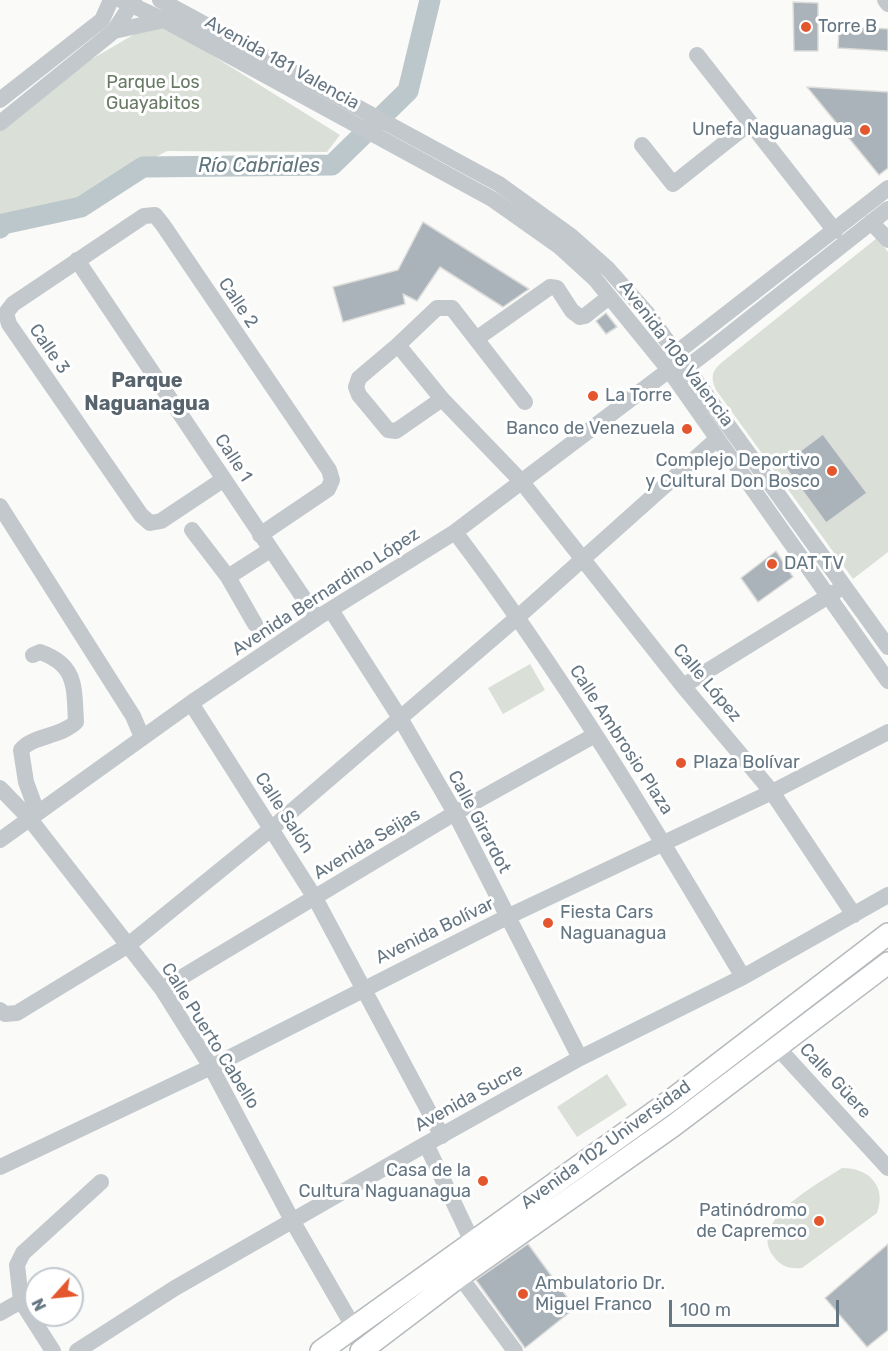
<!DOCTYPE html>
<meta charset="utf-8">
<style>
body{margin:0}
#map{position:relative;width:888px;height:1351px;overflow:hidden;background:#fafaf8;font-family:Rubik,sans-serif}
canvas{display:block}
.north{position:absolute;left:24px;top:1267px;width:60px;height:60px;box-sizing:border-box;background:#fff;border:2px solid #c1c8cd;border-radius:50%;rotate:243deg;font-size:16px;font-weight:700;line-height:24px;text-align:center;color:#657683}
.north::after{content:'';display:block;margin:auto;width:21px;height:27px;background:#e4572e;clip-path:polygon(50% 0,100% 100%,50% 72%,0 100%)}
.scale{position:absolute;left:669px;top:1300px;width:170px;height:27px;box-sizing:border-box;border:3px solid #657683;border-top:0;padding-left:8px;font-size:18px;line-height:21px;white-space:nowrap;color:#657683;-webkit-text-stroke:4px #fff;paint-order:stroke}
</style>
<div id="map">
<canvas width="888" height="1351"></canvas>
<div class="north">N</div>
<div class="scale">100 m</div>
</div>
<script>
const c = document.querySelector('canvas').getContext('2d');
c.lineJoin = 'round';
function paint(path, color) {
  c.fillStyle = color;
  c.fill(path, 'evenodd');
}
function stroke(path, color, width, dash) {
  c.strokeStyle = color;
  c.lineWidth = width;
  c.lineCap = dash ? 'butt' : 'round';
  c.setLineDash(dash || []);
  c.stroke(path);
}
function label(font, color, halo, rows, align = 'center') {
  c.font = font + ' Rubik,sans-serif';
  c.lineWidth = 6;
  c.setLineDash([]);
  c.textBaseline = 'middle';
  c.strokeStyle = halo;
  c.fillStyle = color;
  for (const [text, x, y, turn = 0] of rows) {
    c.save();
    c.translate(x, y);
    c.rotate((+turn || 0) * Math.PI / 180);
    c.textAlign = isNaN(turn) ? turn : align;
    if (halo) c.strokeText(text, 0, 0);
    c.fillText(text, 0, 0);
    c.restore();
  }
}
paint(new Path2D(`
 M157,21L340,135L327,152L167,151L59,209L0,226V129L80,66Z
 M877,238L888,252V552L853,579L716,390C711,378 711,372 721,363Z
 M530,664L545,690L503,714L488,688Z
 M607,1074L627,1105L577,1137L557,1107Z
 M842,1168C869,1168 887,1186 877,1213L802,1268C791,1269 781,1267 774,1257C746,1221 818,1184 842,1168Z`), '#dadfd7');
stroke(new Path2D(`
 M0,228L3,224L81,207L143,167L332,165L408,91L430,0`), '#bbc7cb', 21);
const building = new Path2D(`
 M793,2L818,3V51H794Z
 M839,26L888,29V51L838,48Z
 M807,87L888,92V168L879,175Z
 M423,222L529,289L503,307L440,267L417,301L403,294L405,304L343,322L333,287L398,270Z
 M606,313L617,327L606,334L596,321Z
 M823,434L867,493L826,523L783,464Z
 M776,551L793,577L758,602L741,578Z
 M528,1244L575,1308L525,1348L476,1280Z
 M888,1244V1330L867,1347L825,1298Z`);
paint(building, '#aab3b9');
stroke(building, '#dcdcda', 1.5);
const major = new Path2D(`
 M321,1351L674,1098L888,934
 M361,1351L460,1276L673,1126L888,963`);
stroke(major, '#b5babe', 24);
stroke(new Path2D(`
 M121,0L164,20L492,199L560,247L595,279L669,370L888,681
 M160,0L499,184L571,236L608,269L647,313L888,647
 M885,0L888,4
 M114,31L164,20
 M697,55L835,231
 M0,100L102,20L111,0
 M0,123L114,31L134,0
 M642,145L673,184L750,123
 M871,222L888,240
 M77,260L317,618
 M476,339L550,287L557,288L572,311L580,317L585,316L609,297
 M398,345L359,378L356,387L359,395L388,430L396,431L442,399
 M676,369L686,368L711,349L888,209
 M525,402L452,308H437L398,345L442,399L521,481L683,686L772,792L854,915
 M224,479L161,521L150,523L141,515L9,324L6,313L13,304L144,216L155,215L163,225L329,470L332,480L328,489L260,535
 M0,506L133,716L142,737
 M192,530L228,577L255,624
 M455,532C562,673 653,825 743,977
 M228,577L270,550
 M331,610L400,718L455,813L580,1058
 M33,655L40,652C77,665 74,687 76,722C59,738 33,735 21,750L26,782L37,812
 M683,686L835,592
 M191,703L315,898L442,1136
 M0,788L29,818L162,989L211,1067L293,1222L354,1328
 M0,840L191,703L317,618L455,532L669,370L676,353L888,188
 M162,989L455,813L595,735
 M0,1010L5,1014L17,1013L127,946L271,829L519,616L717,439
 M777,1047L888,1168
 M426,1144L477,1252
 M0,1167L211,1067L507,917L772,792L888,732
 M453,1267L515,1351
 M21,1301L53,1351
 M0,1313L21,1301L17,1265L23,1253L101,1182
 M77,1351L175,1288L426,1144L580,1058L743,977L888,895`), '#c3c8cc', 16);
stroke(major, '#fff', 21);
for (const [x, y, r, color] of [
 [806,27,6,"#e4572e"],
 [865,130,6,"#e4572e"],
 [593,396,6,"#e4572e"],
 [687,429,6,"#e4572e"],
 [832,471,6,"#e4572e"],
 [772,564,6,"#e4572e"],
 [681,763,6,"#e4572e"],
 [548,923,6,"#e4572e"],
 [483,1181,6,"#e4572e"],
 [819,1221,6,"#e4572e"],
 [523,1294,6,"#e4572e"]
]) {
  const dot = new Path2D();
  dot.arc(x, y, r, 0, 2 * Math.PI);
  c.fillStyle = color;
  c.fill(dot);
  stroke(dot, '#fff', 2);
}
label('18px', '#657683', '#fff', [
 ["Torre B",818,27],
 ["Unefa Naguanagua",853,130,"right"],
 ["La Torre",605,396],
 ["Banco de Venezuela",675,429,"right"],
 ["Complejo Deportivo",820,461,"right"],
 ["y Cultural Don Bosco",820,482,"right"],
 ["DAT TV",784,564],
 ["Plaza Bolívar",693,763],
 ["Fiesta Cars",560,913],
 ["Naguanagua",560,934],
 ["Casa de la",471,1171,"right"],
 ["Cultura Naguanagua",471,1192,"right"],
 ["Patinódromo",807,1211,"right"],
 ["de Capremco",807,1232,"right"],
 ["Ambulatorio Dr.",535,1284],
 ["Miguel Franco",535,1305]
], 'left');
label('18px', '#657683', '#fff', [
 ["Avenida 181 Valencia",282,63,29],
 ["Calle 2",238,303,56],
 ["Calle 3",49,349,55],
 ["Avenida 108 Valencia",676,354,53],
 ["Calle 1",233,458,57],
 ["Avenida Bernardino López",326,592,-33],
 ["Calle López",707,683,50],
 ["Calle Ambrosio Plaza",621,740,57],
 ["Calle Salón",284,813,57],
 ["Calle Girardot",479,822,62],
 ["Avenida Seijas",367,844,-31],
 ["Avenida Bolívar",435,931,-26],
 ["Calle Puerto Cabello",210,1036,58],
 ["Calle Güere",835,1081,47],
 ["Avenida Sucre",469,1098,-29],
 ["Avenida 102 Universidad",606,1145,-36]
]);
label('18px', '#687a64', '#fff', [
 ["Parque Los",153,83],
 ["Guayabitos",153,104]
]);
label('italic 20px', '#60757c', '#fff', [
 ["Río Cabriales",259,166]
]);
label('bold 20px', '#57646e', '#fff', [
 ["Parque",147,381],
 ["Naguanagua",147,404]
]);
</script>
